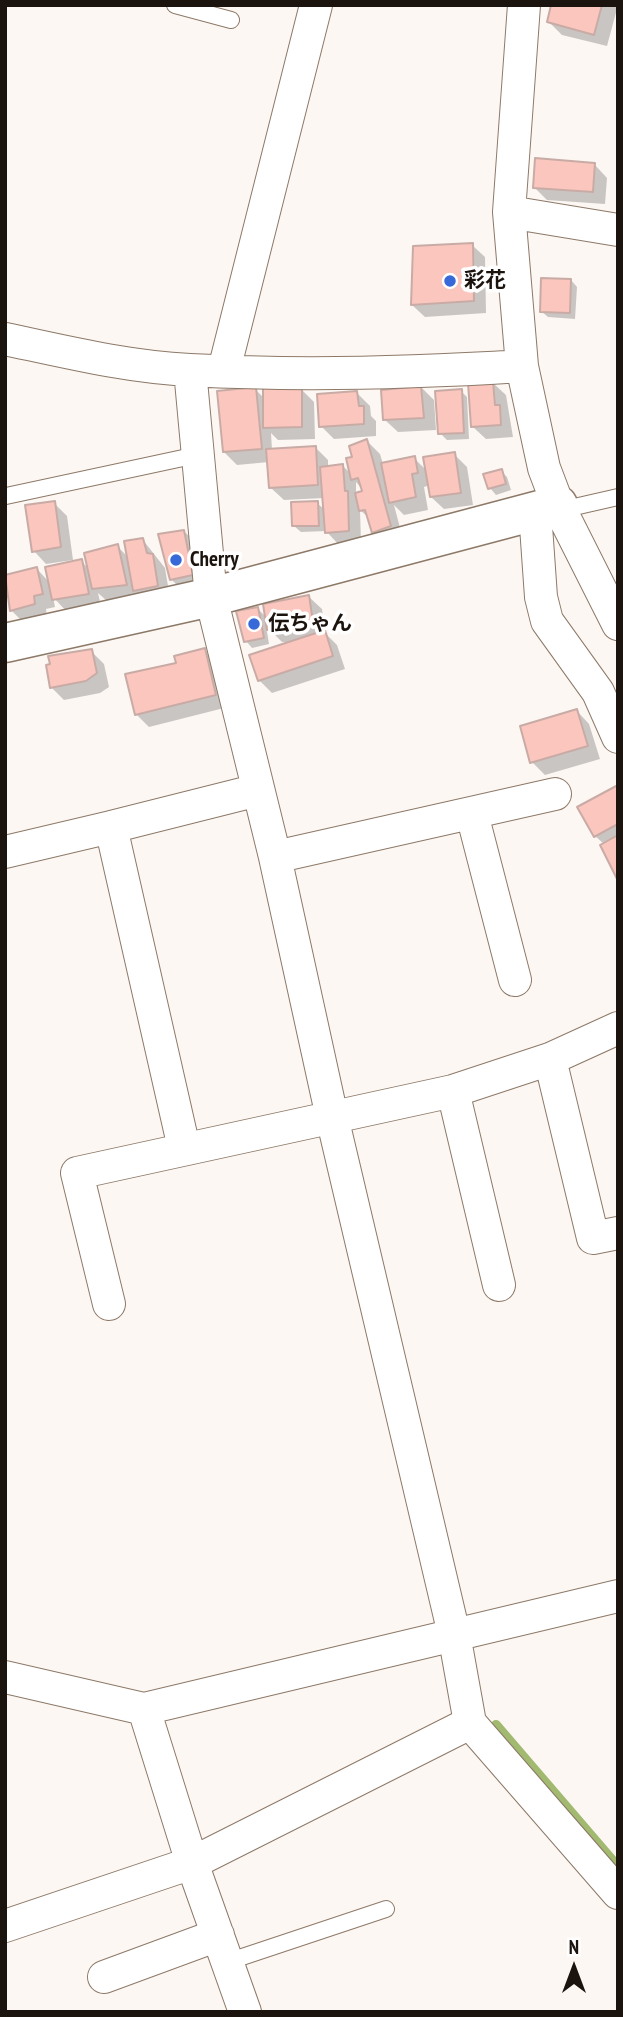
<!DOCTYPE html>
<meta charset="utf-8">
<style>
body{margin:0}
#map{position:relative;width:623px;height:2017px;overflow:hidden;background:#fcf7f3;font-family:"PT Sans Narrow",sans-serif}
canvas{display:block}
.frame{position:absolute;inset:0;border:7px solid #1b130d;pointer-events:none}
.north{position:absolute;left:539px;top:1933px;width:70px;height:70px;-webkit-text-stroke:5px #fff;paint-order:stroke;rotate:0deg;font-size:19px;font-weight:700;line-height:28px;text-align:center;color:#1b130d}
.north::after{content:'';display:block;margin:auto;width:24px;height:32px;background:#1b130d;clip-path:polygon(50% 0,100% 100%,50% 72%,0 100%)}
</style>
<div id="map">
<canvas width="623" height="2017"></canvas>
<div class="frame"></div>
<div class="north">N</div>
</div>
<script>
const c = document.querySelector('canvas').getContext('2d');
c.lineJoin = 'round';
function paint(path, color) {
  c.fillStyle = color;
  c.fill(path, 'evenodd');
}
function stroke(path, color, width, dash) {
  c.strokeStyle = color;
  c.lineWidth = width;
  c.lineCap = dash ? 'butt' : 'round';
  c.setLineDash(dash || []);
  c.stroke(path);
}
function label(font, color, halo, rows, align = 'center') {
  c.font = font + ' "PT Sans Narrow","Noto Sans JP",sans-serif';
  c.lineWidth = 7;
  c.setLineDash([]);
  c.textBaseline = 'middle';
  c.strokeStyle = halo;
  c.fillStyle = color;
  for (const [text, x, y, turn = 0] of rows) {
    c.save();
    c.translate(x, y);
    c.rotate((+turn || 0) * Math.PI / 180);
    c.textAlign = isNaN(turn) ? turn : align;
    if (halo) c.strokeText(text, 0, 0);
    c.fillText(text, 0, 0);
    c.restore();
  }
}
paint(new Path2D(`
 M553,5H618L607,46L562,35L549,22Z
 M595,165L607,178L605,204L547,200L534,187Z
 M472,245L485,257L486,313L425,317L412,305Z
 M571,280L577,287L575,319L548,317L541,311Z
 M493,383L506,395L513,437L486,439L473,427Z
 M421,387L434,400L436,430L398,432L385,420Z
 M255,389L265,399L301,389L314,402L315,439L278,440L271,433L272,450L315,447L328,460V468L343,466L352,475L354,459L367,441L380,454L383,464L414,458L427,471L454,454L467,467L473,505L444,509L431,497L430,485L424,487L428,510L404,515L394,505L403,539L386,545L373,532L369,518L360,510L361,543L339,545L326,531L301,532L294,526L317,503L325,510L324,498L284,500L271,488L269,462L237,465L224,452ZM356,482L363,490L364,492L356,494Z
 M461,391L467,397L469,439L447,440L440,433Z
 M357,393L370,406L371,416L376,421V436L334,439L321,426Z
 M501,471L507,477L511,490L496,495L490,488Z
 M54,503L67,516L73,560L46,564L34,551Z
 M184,531L197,544L205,588L184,592L171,579L160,536Z
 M143,540L165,568L170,598L148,603L137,593L139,598L107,601L98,593L101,606L67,612L53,597L55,607L46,609L47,617L24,623L11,610L5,577L37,569L50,583L81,561L89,569L117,546L129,558Z
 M309,597L322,609L325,633L337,645L345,669L272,693L259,680L294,642H282L266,626L269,644L252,648L246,641L257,608L267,618Z
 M204,650L217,663L228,707L149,727L136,714L178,664Z
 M91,651L104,664L109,687L100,693L64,700L51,687Z
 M577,711L589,724L600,759L545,775L532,762Z
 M618,787V877L604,844L595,836Z`), '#0003');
stroke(new Path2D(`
 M496,1725L618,1867`), '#a1ba70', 10);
const building = new Path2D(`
 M551,5H602L594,35L547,22Z
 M535,158L595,163L593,192L533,188Z
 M473,243L474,301L411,305L413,246Z
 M541,278L571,279L570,313L540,312Z
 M493,381L495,405H500L501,425L471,427L468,383Z
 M421,386L424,418L383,420L381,390Z
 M256,387L262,449L223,452L217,391Z
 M302,387V427L263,428V388Z
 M462,389L464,433L438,434L435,391Z
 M357,391L359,406H364V424L319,427L317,394Z
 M367,439L391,526L372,533L365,510L359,511L355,493L362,491L358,478L351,480L346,458L352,457L349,446Z
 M316,446L318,485L269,488L266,449Z
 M455,452L461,493L430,497L423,457Z
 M415,456L418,473L412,474L416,497L389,503L381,463Z
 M343,464L345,491H348L349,531L325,533L320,467Z
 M502,469L506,484L488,489L483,474Z
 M55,501L61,547L32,552L25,505Z
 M318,501L319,526H292L291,502Z
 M184,530L193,575L170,580L158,534Z
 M143,538L147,553L153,554L158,586L133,591L124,541Z
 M118,544L127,585L92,589L84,553Z
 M82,559L89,594L52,600L45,567Z
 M37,567L43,594L34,596L35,604L10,611L5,575Z
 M309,595L313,622L267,630L263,604Z
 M258,607L264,638L244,642L236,611Z
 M325,630L333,656L258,681L249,655Z
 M205,648L216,695L135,715L125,674L176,663L174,656Z
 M92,649L97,673L86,681L50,688L46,665L50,664L48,656Z
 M577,709L588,746L530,763L520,726Z
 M618,785V824L594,837L577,807Z
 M618,835V881L600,845Z`);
paint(building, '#fac6bd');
stroke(building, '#c9aba6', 2);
const lane = new Path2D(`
 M175,5L231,20
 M6,496L197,455
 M561,510L618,497
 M227,1962L386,1909`);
const street = new Path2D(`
 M524,5L509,212L522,366L544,468L558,505L618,624
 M509,212L618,230
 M5,339C66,352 127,367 190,370C300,376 411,373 522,366
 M190,370L211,597L275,857L332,1117L454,1634L470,1723L618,1893
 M224,370L316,5
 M535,512L541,597L547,621L598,692L618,737
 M472,814L515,980
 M111,827L258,790
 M5,852L111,827L184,1148
 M275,857L555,794
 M550,1059L593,1238L618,1233
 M453,1091L499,1285
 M109,1304L77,1173L453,1091L550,1059L618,1028
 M5,1677L144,1709L618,1596
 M144,1709L192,1863L245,2012
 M5,1926L192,1863L470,1723
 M104,1977L218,1935`);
const secondary = new Path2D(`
 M5,643L211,597L558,505`);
stroke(lane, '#8d7968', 18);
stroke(street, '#8d7968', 34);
stroke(secondary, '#8d7968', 41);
stroke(lane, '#fff', 16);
stroke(street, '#fff', 32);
stroke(secondary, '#fff', 38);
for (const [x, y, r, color] of [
 [450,281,7,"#3769d8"],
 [176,560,7,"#3769d8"],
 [254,624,7,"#3769d8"]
]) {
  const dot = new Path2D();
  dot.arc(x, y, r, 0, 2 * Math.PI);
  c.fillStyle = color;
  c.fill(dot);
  stroke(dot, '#fff', 2.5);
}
label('bold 21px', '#1b130d', '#fff', [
 ["彩花",464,281],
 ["Cherry",190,560],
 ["伝ちゃん",268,624]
], 'left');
</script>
